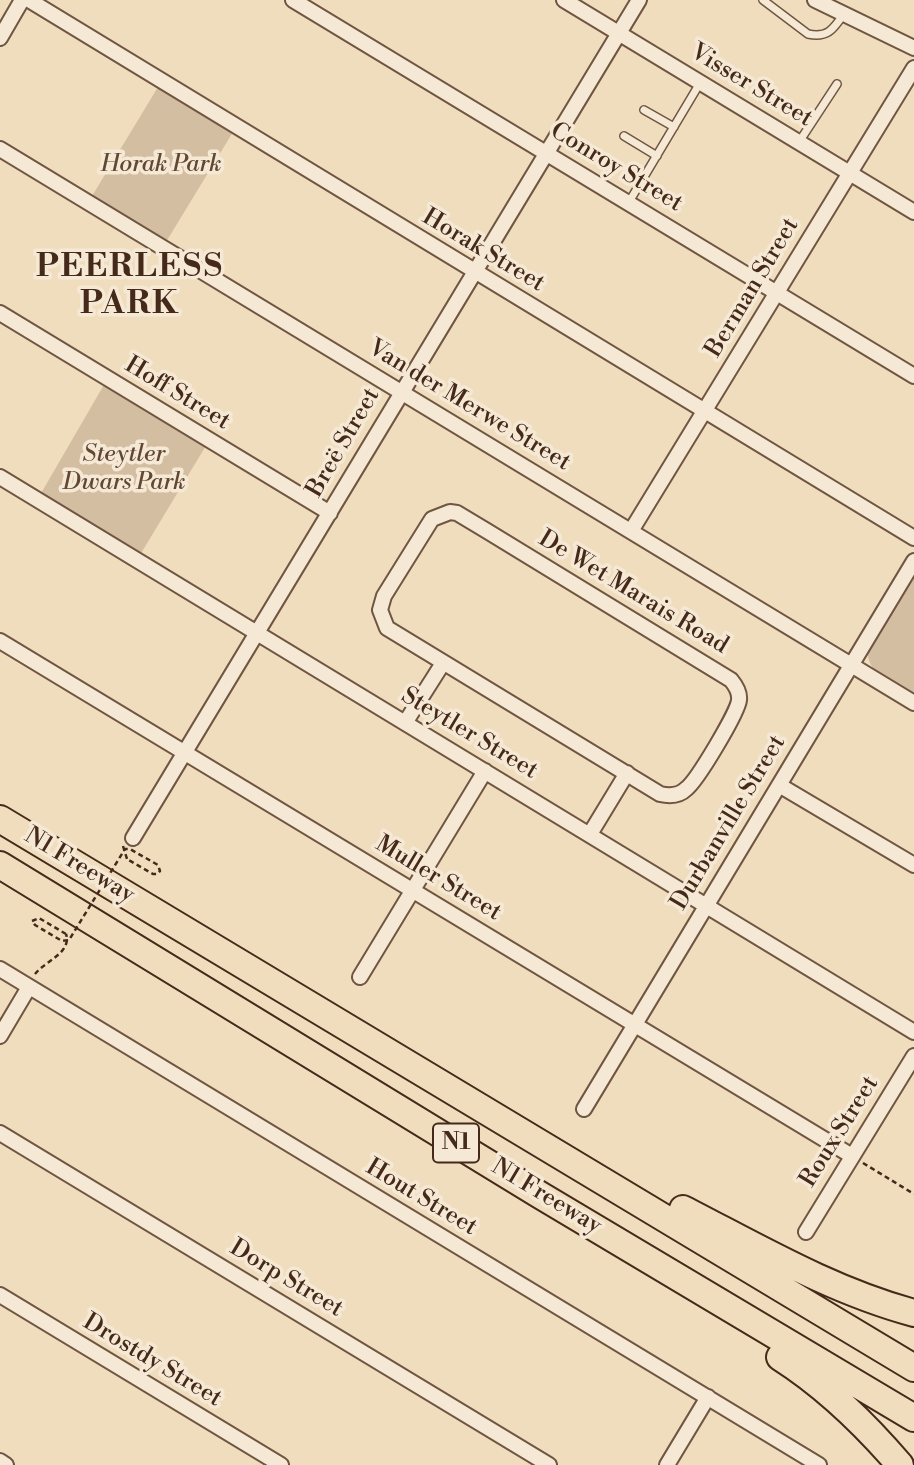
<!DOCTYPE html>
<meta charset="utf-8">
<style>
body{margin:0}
canvas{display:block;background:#f0ddbe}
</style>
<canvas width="914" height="1465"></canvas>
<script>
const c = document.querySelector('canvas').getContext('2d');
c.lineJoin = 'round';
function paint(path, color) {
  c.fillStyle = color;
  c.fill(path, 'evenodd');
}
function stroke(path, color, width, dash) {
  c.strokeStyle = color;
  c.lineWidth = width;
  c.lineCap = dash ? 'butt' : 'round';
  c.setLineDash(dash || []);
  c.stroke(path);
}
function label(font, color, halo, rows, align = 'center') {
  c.font = font + ' "Libre Bodoni",serif';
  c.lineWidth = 7;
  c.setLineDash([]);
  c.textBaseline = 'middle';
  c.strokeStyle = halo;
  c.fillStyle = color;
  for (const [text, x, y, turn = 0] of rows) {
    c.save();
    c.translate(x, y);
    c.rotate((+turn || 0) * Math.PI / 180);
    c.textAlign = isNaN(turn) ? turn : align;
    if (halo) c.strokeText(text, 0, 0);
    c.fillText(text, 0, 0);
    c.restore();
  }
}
paint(new Path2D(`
 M158,87L233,132L166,242L92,196Z
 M105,383L207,444L140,555L40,495Z
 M914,575V695C897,684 862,672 869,649Z`), '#d3bea2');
const lane = new Path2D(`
 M763,0L808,34C827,38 833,30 843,15
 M644,110L674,127
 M624,136L657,156
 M799,142L837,84
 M629,202L700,83`);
const street = new Path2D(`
 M29,0L914,538
 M293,0L914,376
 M564,0L914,212
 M815,0L914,48
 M0,38L22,0
 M0,149L914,703
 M0,313L330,513
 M0,477L914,1032
 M450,512L457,513L487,531L731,680C736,686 740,692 739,700C738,712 697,781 686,789C679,796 669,796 660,794L387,628L380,610L384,596L432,519Z
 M631,531L914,68
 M0,641L852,1156
 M405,723L443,663
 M779,785L914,865
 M590,834L627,773
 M133,838L639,0
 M0,969L819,1465
 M360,977L485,771
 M0,1036L29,987
 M584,1109L914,561
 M0,1133L549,1465
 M806,1232L914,1056
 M0,1295L281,1465
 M0,1461L6,1465
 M667,1465L708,1397`);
const highway = new Path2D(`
 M0,819L914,1368
 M0,865L540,1195L914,1418
 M683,1209C759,1248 832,1291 914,1313
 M780,1357C827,1387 864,1423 900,1465`);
stroke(lane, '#705642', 10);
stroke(street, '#705642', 18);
stroke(highway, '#452919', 30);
stroke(new Path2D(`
 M123,846L127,859
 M35,974C45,961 72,953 66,934
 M863,1163L914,1194`), '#452919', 2.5, [5, 3.5]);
stroke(lane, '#f5e9d5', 7);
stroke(street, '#f5e9d5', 14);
stroke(highway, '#f0ddbe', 26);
stroke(new Path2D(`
 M66,934L39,918L32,921L35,925L62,941L69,940L125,849H130L158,865L160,871L157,874H153L127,859`), '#452919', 2.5, [5, 3.5]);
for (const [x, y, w] of [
 [456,1143,46]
]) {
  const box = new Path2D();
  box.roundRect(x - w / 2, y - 19.5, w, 39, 5);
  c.fillStyle = '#f5e9d5';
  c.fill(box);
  stroke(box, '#452919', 2);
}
label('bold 23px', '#452919', null, [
 ["N1",456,1143]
]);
label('24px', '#452919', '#f5e9d5', [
 ["Visser Street",751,86,31],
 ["Conroy Street",616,168,31],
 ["Horak Street",483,251,31],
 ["Berman Street",753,288,-59],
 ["Hoff Street",177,394,31],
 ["Van der Merwe Street",469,406,31],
 ["Breë Street",344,443,-60],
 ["De Wet Marais Road",633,593,31],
 ["Steytler Street",469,734,31],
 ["Durbanville Street",729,823,-59],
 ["N1 Freeway",79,866,31],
 ["Muller Street",438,879,31],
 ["Roux Street",840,1132,-58],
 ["N1 Freeway",546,1197,31],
 ["Hout Street",421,1198,31],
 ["Dorp Street",286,1279,31],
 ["Drostdy Street",152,1361,31]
]);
label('italic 24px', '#614734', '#f5e9d5', [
 ["Horak Park",161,165],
 ["Steytler",124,455],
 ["Dwars Park",124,483]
]);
c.letterSpacing = '2px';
label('bold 32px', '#452919', '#f5e9d5', [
 ["PEERLESS",130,268],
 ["PARK",130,305]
]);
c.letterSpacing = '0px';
</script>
